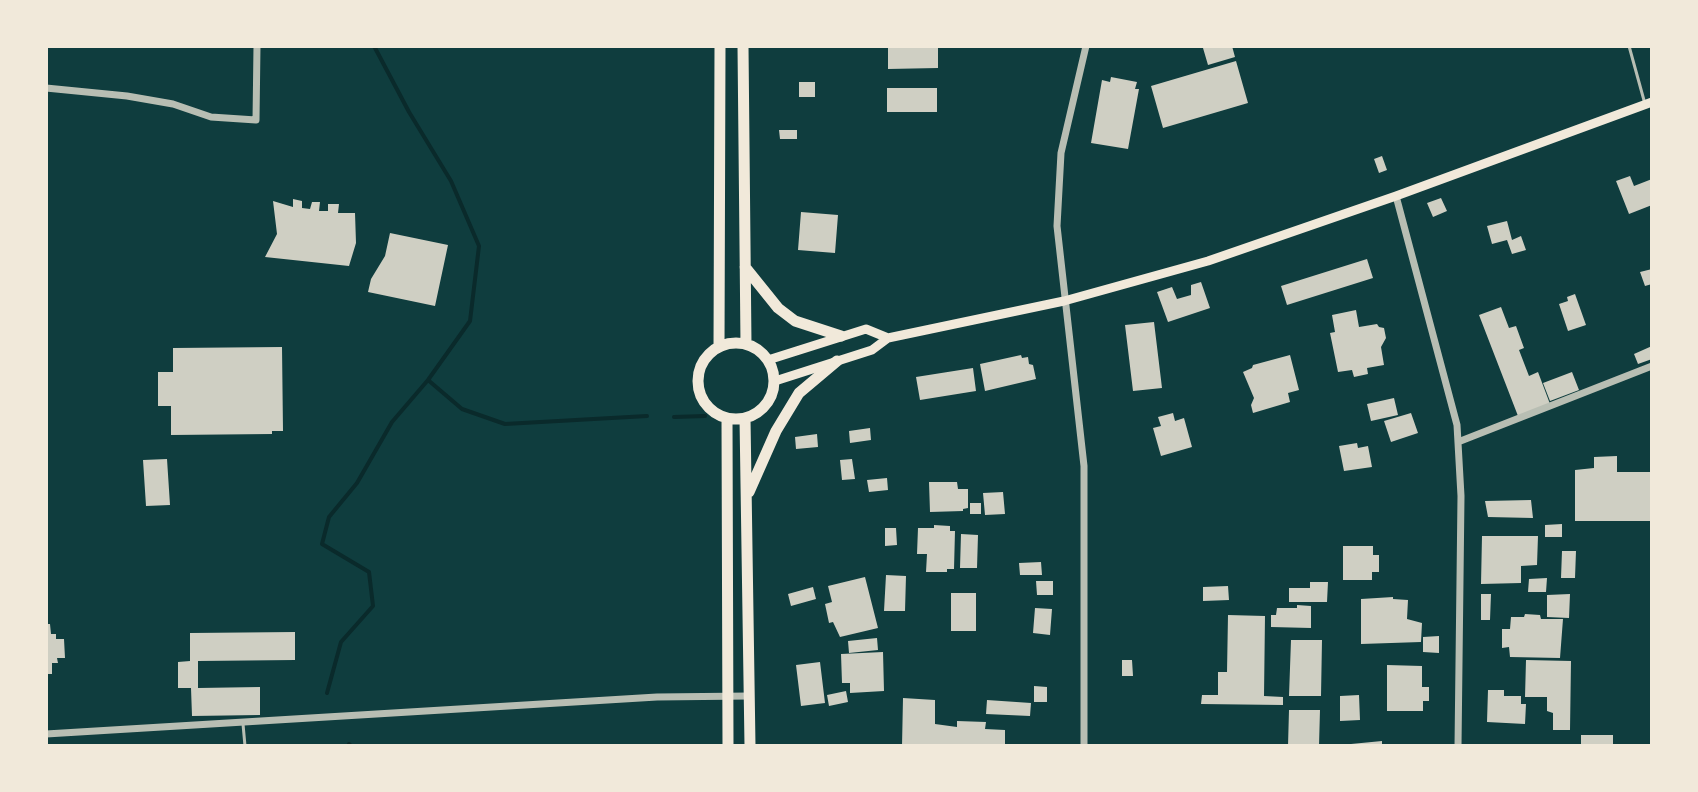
<!DOCTYPE html>
<style>
body{margin:0}
#map{position:relative;width:1698px;height:792px;overflow:hidden;background:#0f3d3e;font-family:"Alegreya Sans",sans-serif}
canvas{display:block}
.frame{position:absolute;inset:0;border:48px solid #f1e9da;pointer-events:none}
</style>
<div id="map">
<canvas width="1698" height="792"></canvas>
<div class="frame"></div>
</div>
<script>
const c = document.querySelector('canvas').getContext('2d');
c.lineJoin = 'round';
function stroke(path, color, width, dash) {
  c.strokeStyle = color;
  c.lineWidth = width;
  c.lineCap = dash ? 'butt' : 'round';
  c.setLineDash(dash || []);
  c.stroke(path);
}
function paint(path, color) {
  c.fillStyle = color;
  c.fill(path, 'evenodd');
}
stroke(new Path2D(`
 M428,380L462,409L505,424L647,416
 M674,417L705,416
 M327,693L341,642L373,606L369,572L322,544L329,517L357,483L392,422L428,380L470,321L479,246L451,181L409,112L374,46
 M349,744L351,746`), '#0a2a2b', 4);
paint(new Path2D(`
 M1209,46H1232L1235,57L1208,65L1203,48Z
 M888,47H938V68L888,69Z
 M1236,61L1248,103L1163,128L1151,86Z
 M1111,77L1137,82L1135,89H1139L1128,149L1091,143L1102,80L1110,82Z
 M799,82H815V97H799Z
 M887,88H937V112H887Z
 M779,130H797V139H780Z
 M1382,156L1387,170L1379,173L1374,159Z
 M1630,176L1634,186L1652,179V205L1629,214L1616,181Z
 M1441,198L1447,211L1433,217L1427,203Z
 M293,199L302,201V208L310,209L312,202H320L319,211H328V204H339L338,213H355L356,243L349,266L265,257L277,234L273,201L293,207Z
 M801,212L838,215L835,253L798,250Z
 M1507,221L1512,240L1521,236L1526,250L1512,254L1507,240L1492,244L1487,226Z
 M390,233L448,245L435,306L368,292L371,279L385,256Z
 M1367,259L1373,278L1287,305L1281,286Z
 M1652,269V284L1645,286L1640,272Z
 M1201,282L1210,308L1168,322L1157,292L1172,287L1177,299L1191,295V285Z
 M1575,294L1586,325L1568,331L1559,304L1568,301L1567,297Z
 M1501,307L1509,328L1516,326L1524,348L1519,350L1529,376L1538,372L1550,404L1518,416L1479,315Z
 M1356,310L1359,327L1377,324L1379,327L1384,328L1386,338L1381,347L1384,365L1367,368L1368,374L1354,377L1352,370L1338,372L1330,333L1335,332L1332,315Z
 M1154,322L1162,388L1133,391L1125,325Z
 M1652,346V359L1638,364L1634,354Z
 M282,347L283,431H272V434L171,435V406H158V372H173V348Z
 M1021,355L1022,358L1028,357L1029,364L1033,365L1036,379L985,391L980,364Z
 M1290,355L1299,390L1288,393L1290,402L1253,413L1251,405L1254,398L1243,372L1252,368L1253,365Z
 M973,368L976,391L920,400L916,377Z
 M1572,372L1579,390L1550,401L1543,383Z
 M1394,398L1398,415L1371,421L1367,404Z
 M1173,413L1175,421L1184,418L1192,447L1161,456L1153,428L1161,426L1158,417Z
 M1411,413L1418,433L1391,442L1384,421Z
 M870,428L871,440L850,443L849,431Z
 M817,434L818,447L796,449L795,437Z
 M1357,443L1358,448L1368,446L1372,467L1344,471L1339,446Z
 M1617,456V472H1652V521H1575V470L1594,468V457Z
 M167,459L170,505L146,506L143,460Z
 M852,459L855,479L842,480L840,460Z
 M887,478L888,490L869,492L867,480Z
 M929,482H957L958,489H968V508L963,509V511L930,512Z
 M1003,492L1005,514L985,515L983,493Z
 M1531,500L1533,518L1488,517L1485,501Z
 M970,503H981V514H970Z
 M1562,524V537H1545V525Z
 M934,525L950,526V531H955L954,569H947V572H926L927,554H917L918,528H934Z
 M885,528H896L897,545L885,546Z
 M961,534L978,535L977,568H960Z
 M1482,536H1538L1537,565L1521,566V583L1481,584Z
 M1343,546H1373V555H1379V572H1372V580H1343Z
 M1562,551H1576L1575,578H1561Z
 M1041,562L1042,575H1020L1019,563Z
 M886,575L906,576L905,611H884Z
 M865,577L878,628L840,637L833,622L829,623L825,604L832,602L828,586Z
 M1547,578L1546,592H1528L1529,579Z
 M1036,581H1053V595H1037Z
 M1310,582H1328L1327,602H1289V588H1310Z
 M1228,586L1229,600L1203,601V587Z
 M813,587L816,599L791,606L788,594Z
 M951,593H976V631H951Z
 M1481,594H1491L1490,620H1481Z
 M1570,594L1569,618L1547,617V595Z
 M1393,597V599L1408,600L1407,619L1422,623L1421,642L1361,644V599Z
 M1297,605L1311,606V628L1271,627V615H1276L1277,608H1297Z
 M1035,608L1052,609L1050,635L1033,633Z
 M1525,614L1540,615L1541,619H1563L1560,658L1510,657L1509,647L1502,648V629H1510L1511,617H1524Z
 M1228,615L1265,616L1264,696L1283,697V705L1201,704L1202,695H1218V672H1227Z
 M46,624H50L51,634H56V639H64L65,658H57L58,663H52V674H46Z
 M295,632V660L198,661V688L260,687V715L192,716L191,688H178V662L190,661V633Z
 M1439,636V653L1423,652V637Z
 M877,638L878,650L849,653L848,641Z
 M1291,640H1322L1321,696H1289Z
 M883,652L884,691L850,693V683H842L841,654Z
 M1122,660H1132L1133,676H1122Z
 M1526,660L1571,661L1570,730H1553V713L1547,711V697H1525Z
 M820,662L825,703L801,706L796,665Z
 M1387,665L1422,666V687H1429V701H1423V711H1387Z
 M1034,686L1047,687V702H1034Z
 M1488,690H1504V696H1521V704H1526L1525,724L1487,722Z
 M846,691L848,702L829,706L827,695Z
 M1359,695L1360,720L1340,721V696Z
 M903,698L935,700V724L957,727V721L986,722L985,729L1005,730V746H902Z
 M987,700L1031,703L1030,716L986,714Z
 M1289,710H1320L1319,746H1288Z
 M1581,735H1613V746H1581Z
 M1382,741V746H1351V744Z`), '#cfcfc3');
stroke(new Path2D(`
 M1629,46L1645,104
 M1652,46V47
 M243,724L245,746`), '#b8beb3', 3);
stroke(new Path2D(`
 M46,88L127,96L173,104L211,117L256,120L257,46
 M1396,196L1457,425L1461,496L1458,746
 M1458,442L1652,366
 M46,734L657,697L749,696
 M1084,746V466L1057,226L1061,153L1086,46`), '#b8beb3', 7);
stroke(new Path2D(`
 M768,360L866,329L888,338
 M775,381L872,350L888,338L1064,301L1208,261L1396,196L1652,102`), '#f1e9da', 9);
stroke(new Path2D(`
 M743,46L746,344
 M745,267L778,308L795,321L841,336
 M698 381a38 38 0 1 1 76 0a38 38 0 1 1-76 0Z
 M719,347L720,46
 M727,418L728,746
 M745,418L750,746
 M749,492L776,431L799,393L837,361`), '#f1e9da', 11);
</script>
